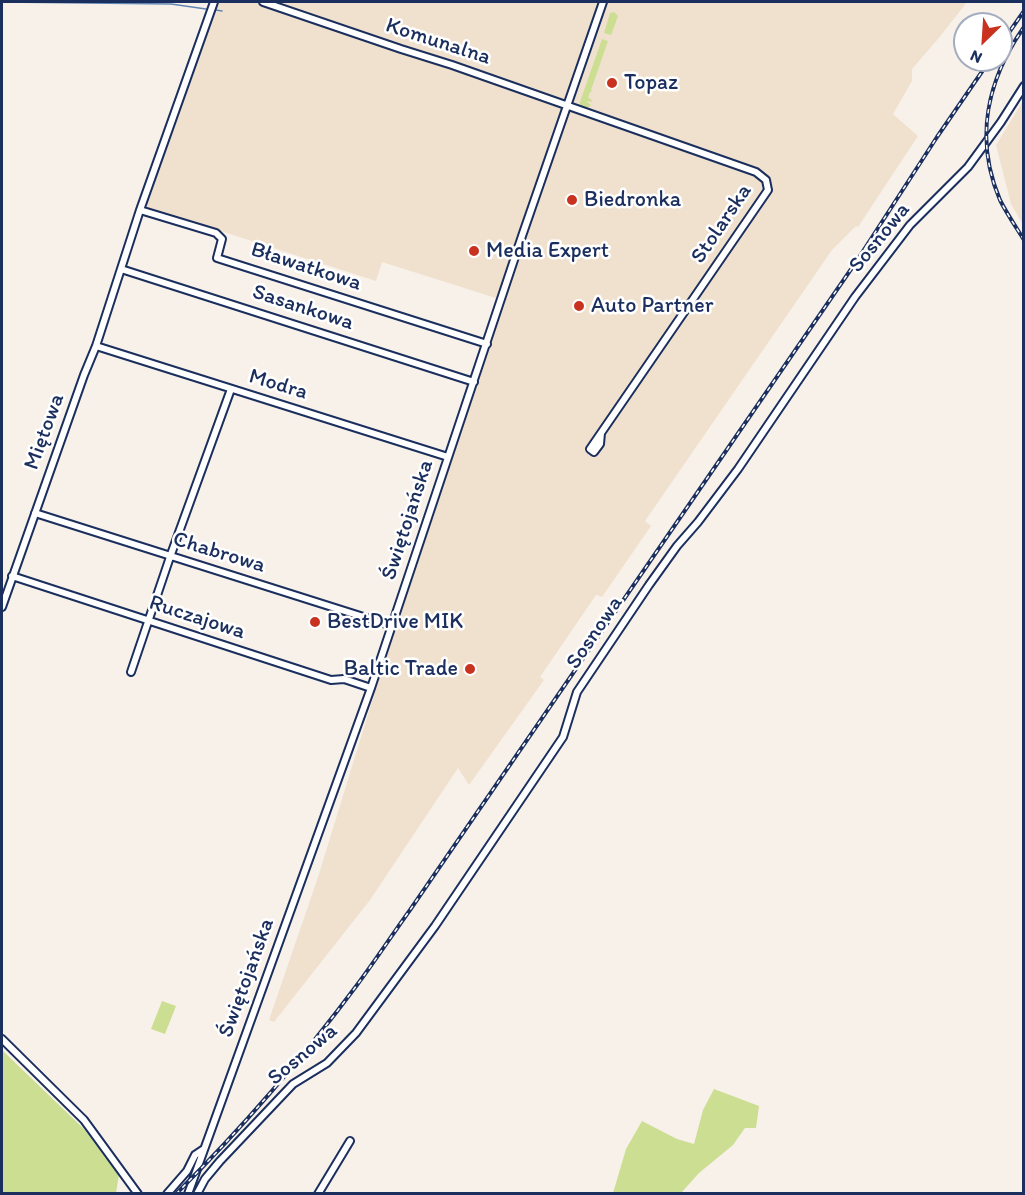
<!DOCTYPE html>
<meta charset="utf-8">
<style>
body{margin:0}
#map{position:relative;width:1025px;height:1195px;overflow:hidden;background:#f8f1e9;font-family:Itim,sans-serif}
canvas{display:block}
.frame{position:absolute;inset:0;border:3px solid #1b2f5e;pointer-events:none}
.north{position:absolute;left:953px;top:12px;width:60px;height:60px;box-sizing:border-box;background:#fff;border:2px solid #a4acbf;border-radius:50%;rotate:205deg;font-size:16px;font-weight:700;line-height:24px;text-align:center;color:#1b2f5e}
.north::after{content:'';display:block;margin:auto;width:21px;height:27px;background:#c8321e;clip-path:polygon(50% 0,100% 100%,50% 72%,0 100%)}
</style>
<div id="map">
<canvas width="1025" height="1195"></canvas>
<div class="frame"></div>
<div class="north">N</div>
</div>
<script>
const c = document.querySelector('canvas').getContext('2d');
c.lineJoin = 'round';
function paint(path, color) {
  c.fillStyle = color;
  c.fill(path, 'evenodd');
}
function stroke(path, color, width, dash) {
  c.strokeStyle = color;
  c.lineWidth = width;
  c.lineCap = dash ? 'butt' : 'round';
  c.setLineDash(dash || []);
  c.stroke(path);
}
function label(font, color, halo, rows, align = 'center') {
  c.font = font + ' Itim,sans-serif';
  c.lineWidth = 5;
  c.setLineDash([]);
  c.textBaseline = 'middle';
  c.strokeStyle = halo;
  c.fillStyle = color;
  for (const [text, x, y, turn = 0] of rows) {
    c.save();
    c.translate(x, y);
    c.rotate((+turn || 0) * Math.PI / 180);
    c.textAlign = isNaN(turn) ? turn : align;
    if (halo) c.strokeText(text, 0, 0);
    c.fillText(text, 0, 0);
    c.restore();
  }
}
paint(new Path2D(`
 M218,2H967L938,39L912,69V81L893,114L918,136L858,227L856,226L832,250L645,521L651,526L602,597L596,595L540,677L544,680L469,785L458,768L370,900L274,1022L269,1020L318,877L496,298L382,262L376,281L146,207Z
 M1023,101V225L1011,204L996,145Z`), '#f0e1ce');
paint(new Path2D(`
 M614,12L618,16L611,35L604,33L610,13Z
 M602,39L608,41L591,90L593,91L590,92L588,98L592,100L591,102L588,101L587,102L591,105L587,108L580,106V102Z
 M162,1001L176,1006L165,1034L151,1029Z
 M2,1050L84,1129L119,1175L116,1193H2Z
 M714,1089L759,1106L756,1128H745L733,1145L699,1173L681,1193H613L626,1149L642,1121L677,1139L694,1144L703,1110Z`), '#ccde92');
stroke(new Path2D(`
 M2,2L171,4L206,9
 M216,10L222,11`), '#6286b3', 1.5);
const minor = new Path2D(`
 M263,2L401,49L452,65L756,172L766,180L768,190L590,449L594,452L600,444L601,433
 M140,210L216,233L222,239L217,258L487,344
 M121,269L474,382
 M96,346L448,457
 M35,513L392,626
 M12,576L331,680L344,679L371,688
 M2,607L84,375L96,346L140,210L214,2
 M131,672L170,557L231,389
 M2,1039L84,1120L138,1194
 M167,1194L187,1171L195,1155L204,1149
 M188,1194L371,688L522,236L603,2
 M197,1194L205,1179L220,1161L293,1084L327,1063L356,1033L435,926L563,737L577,692L649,585L677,546L698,522L738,469L855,297L910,225L968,167L1001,122L1024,86
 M318,1194L350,1141`);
stroke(minor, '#1b2f5e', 10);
stroke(minor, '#fff', 6);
const rail = new Path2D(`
 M1024,27C987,80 974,139 1000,200C1007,214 1016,227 1024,240
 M1001,44L1024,11
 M176,1194C241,1129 302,1059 357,985C375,961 392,935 410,910L856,262L937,137L990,60`);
stroke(rail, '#1b2f5e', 4);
stroke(rail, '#fff', 1.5, [4.5]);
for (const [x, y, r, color] of [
 [612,83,6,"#c8321e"],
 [572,200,6,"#c8321e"],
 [474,251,6,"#c8321e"],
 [579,306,6,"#c8321e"],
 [315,622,6,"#c8321e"],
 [470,669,6,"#c8321e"]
]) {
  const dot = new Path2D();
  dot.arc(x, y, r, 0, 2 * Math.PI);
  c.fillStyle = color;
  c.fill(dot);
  stroke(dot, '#fff', 2);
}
label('22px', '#1b2f5e', '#fff', [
 ["Komunalna",438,42,18],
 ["Stolarska",722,224,-56],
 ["Sosnowa",880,238,-51],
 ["Bławatkowa",306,267,18],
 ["Sasankowa",303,308,18],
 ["Modra",278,385,17],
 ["Miętowa",45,432,-70],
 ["Świętojańska",408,520,-72],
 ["Chabrowa",219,553,17],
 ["Ruczajowa",197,618,18],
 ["Sosnowa",595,633,-56],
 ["Świętojańska",247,978,-70],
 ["Sosnowa",303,1055,-40]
]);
label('22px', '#1b2f5e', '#fff', [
 ["Topaz",624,83],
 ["Biedronka",584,200],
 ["Media Expert",486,251],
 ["Auto Partner",591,306],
 ["BestDrive MIK",327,622],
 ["Baltic Trade",458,669,"right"]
], 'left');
</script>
